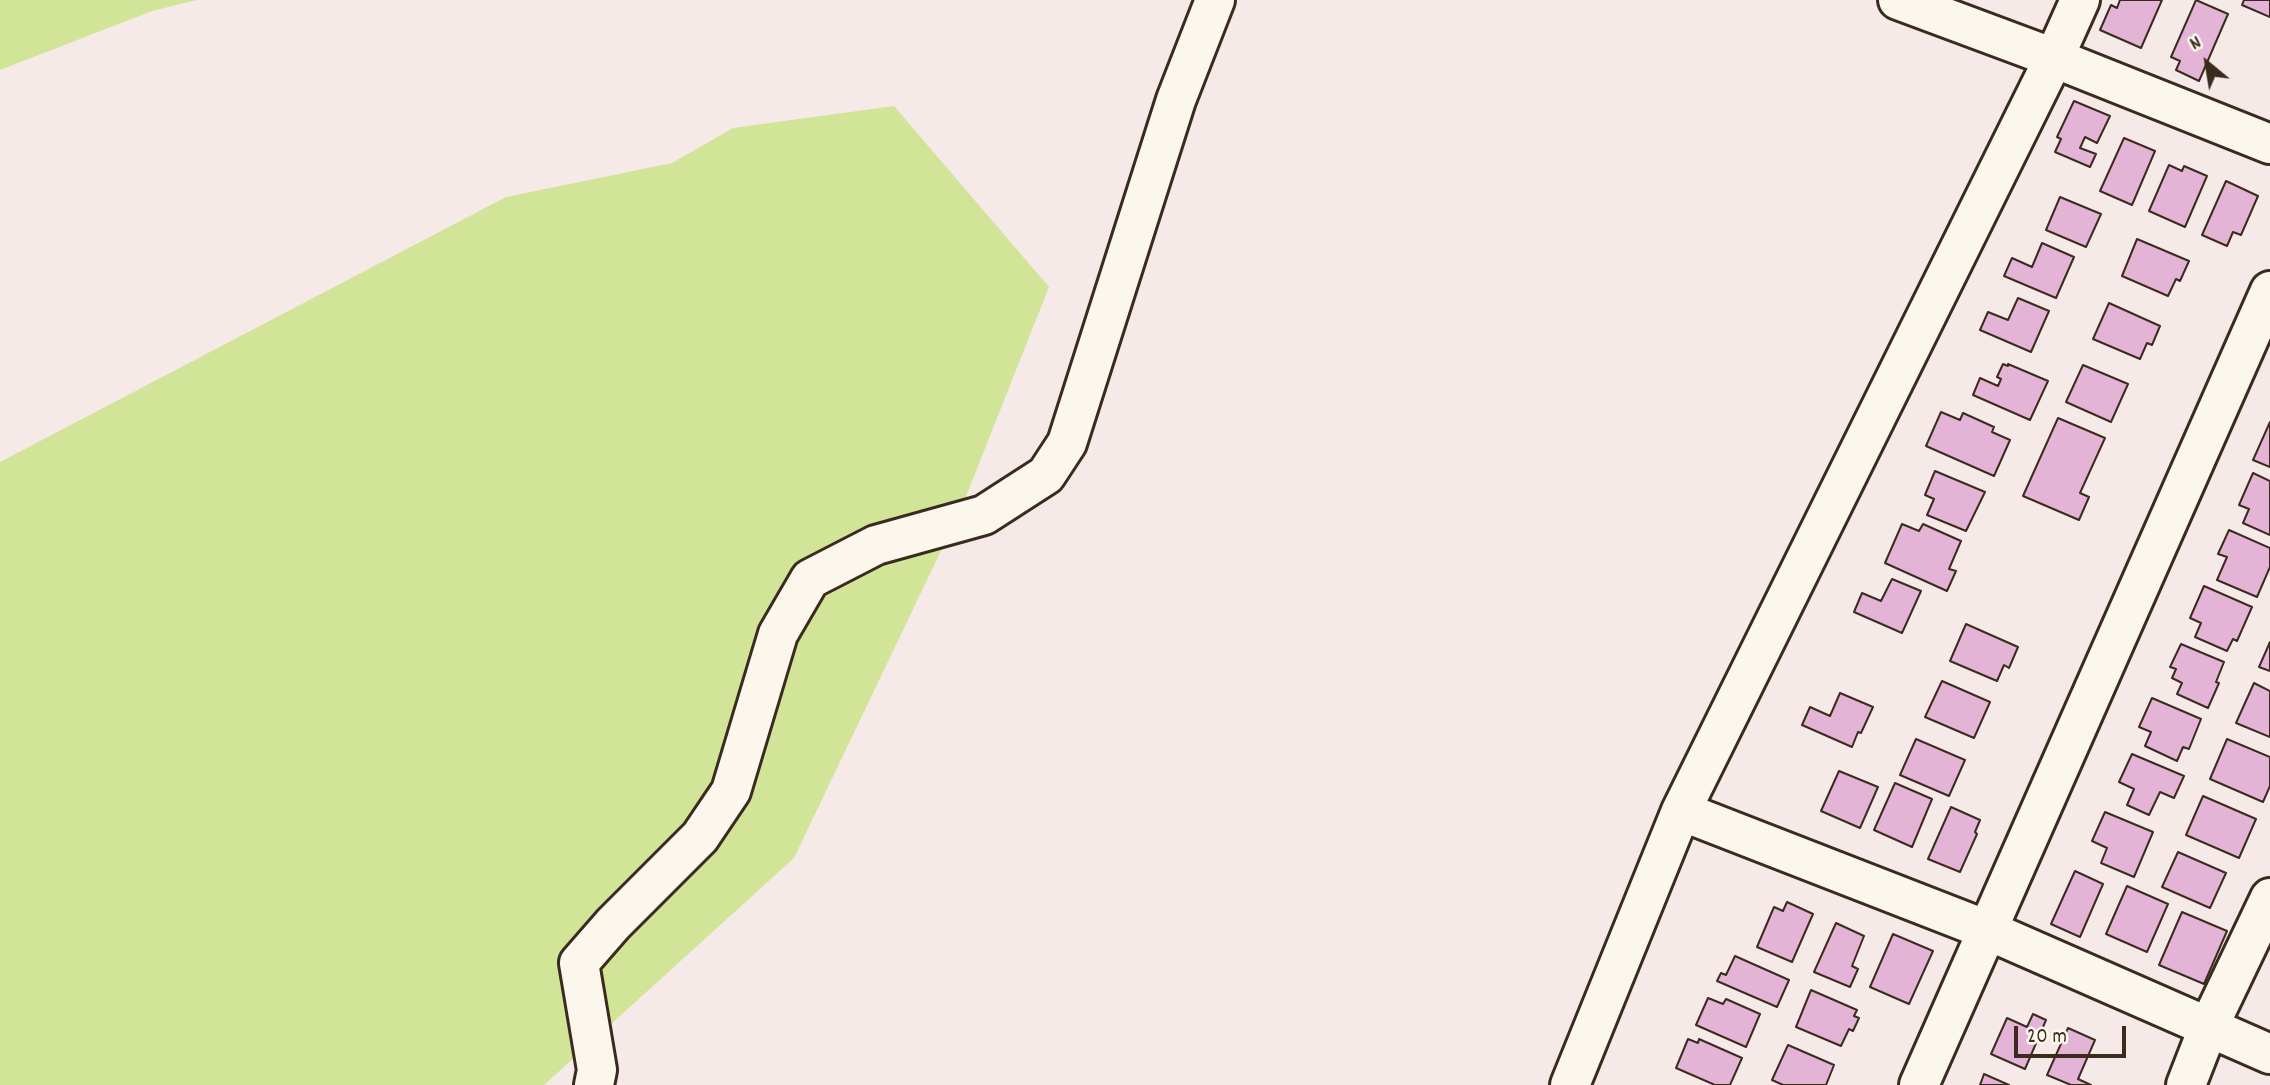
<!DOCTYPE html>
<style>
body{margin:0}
#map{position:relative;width:2270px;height:1085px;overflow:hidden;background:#f6eae8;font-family:Dekko,sans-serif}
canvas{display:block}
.north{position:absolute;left:2172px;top:28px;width:70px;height:70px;-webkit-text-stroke:5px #fbf7ec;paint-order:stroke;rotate:330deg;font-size:19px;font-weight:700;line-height:28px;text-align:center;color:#3b2a1e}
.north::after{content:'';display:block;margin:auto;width:24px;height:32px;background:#3b2a1e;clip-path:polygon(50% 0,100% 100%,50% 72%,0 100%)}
.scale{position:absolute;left:2014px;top:1026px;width:112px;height:32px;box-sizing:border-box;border:4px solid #3b2a1e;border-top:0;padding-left:9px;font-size:21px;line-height:24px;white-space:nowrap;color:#3b2a1e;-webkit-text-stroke:5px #fbf7ec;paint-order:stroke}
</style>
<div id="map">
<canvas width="2270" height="1085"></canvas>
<div class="north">N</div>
<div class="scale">20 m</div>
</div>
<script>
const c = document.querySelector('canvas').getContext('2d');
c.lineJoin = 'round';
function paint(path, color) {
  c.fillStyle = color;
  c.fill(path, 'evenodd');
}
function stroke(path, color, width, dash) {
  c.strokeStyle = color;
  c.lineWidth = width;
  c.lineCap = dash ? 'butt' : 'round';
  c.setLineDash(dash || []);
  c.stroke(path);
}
paint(new Path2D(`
 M0,0H197L152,11L0,70Z
 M894,106L1049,287L961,509L794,858L544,1085H0V462L506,197L672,163L733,128Z`), '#d2e498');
const building = new Path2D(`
 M2120,0H2162L2141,48L2100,30L2111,5L2117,8Z
 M2196,0L2228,14L2199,81L2176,70L2180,61L2171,57Z
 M2244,0H2270V17L2242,5Z
 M2074,101L2110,116L2097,143L2085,137L2080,148L2096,154L2090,167L2055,152L2061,139L2057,137Z
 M2124,138L2155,151L2132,205L2100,191Z
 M2169,165L2182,171L2184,166L2207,176L2185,227L2149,211Z
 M2226,181L2258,196L2241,235L2233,232L2227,246L2202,235Z
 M2060,197L2101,214L2086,247L2046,230Z
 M2137,239L2189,261L2180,281L2176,279L2168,296L2122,276Z
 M2042,243L2074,257L2056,298L2004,276L2012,258L2032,267Z
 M2018,298L2049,311L2031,352L1980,330L1988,312L2008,320Z
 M2109,303L2160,326L2152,345L2147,343L2140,359L2093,339Z
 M2003,364L2008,366V364L2048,381L2030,420L1973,395L1980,378L1998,386L2001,379L1997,377Z
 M2083,365L2128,384L2111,422L2066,402Z
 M1941,412L1960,420L1963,413L1994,427L1992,432L2010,440L1994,476L1926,446Z
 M2058,418L2105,438L2080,493L2089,497L2079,520L2023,496Z
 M2270,422V467L2253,460Z
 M1935,471L1985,492L1966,531L1927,515L1934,499L1925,495Z
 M2253,473L2270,481V535L2243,523L2249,509L2239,505Z
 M1902,524L1919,531L1923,524L1961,541L1949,569L1956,571L1947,591L1885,563Z
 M2229,530L2270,548V567L2257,597L2217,580L2227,557L2218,554Z
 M1892,579L1921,591L1902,633L1854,612L1862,593L1881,601Z
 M2204,586L2252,607L2237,641L2233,639L2227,651L2195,637L2201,623L2190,618Z
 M1966,624L2018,647L2009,668L2004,665L1997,681L1950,661Z
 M2270,642V671L2259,667Z
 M2181,644L2224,662L2216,682L2219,683L2208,708L2177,694L2182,683L2172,678L2176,669L2170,667Z
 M1942,681L1990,702L1974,738L1925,717Z
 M2254,683L2270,691V737L2236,723Z
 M1840,693L1873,707L1861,733L1858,732L1852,747L1802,725L1810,707L1830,716Z
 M2152,698L2201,719L2189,749L2183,747L2177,761L2145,746L2151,732L2139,727Z
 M1916,739L1965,760L1949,796L1900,775Z
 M2227,739L2270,757V786L2263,802L2210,779Z
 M2132,754L2184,776L2174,798L2160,792L2149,815L2127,805L2134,789L2119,782Z
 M1839,771L1878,787L1860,828L1821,811Z
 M1895,783L1932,799L1912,847L1874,830Z
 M2203,796L2256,819L2239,858L2186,835Z
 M1951,807L1980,820L1975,832L1977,834L1960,872L1928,859Z
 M2105,812L2153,832L2134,877L2101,863L2107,848L2092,841Z
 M2178,852L2226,873L2210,908L2162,887Z
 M2075,871L2103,884L2080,937L2051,924Z
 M2127,886L2168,904L2147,952L2106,934Z
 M1787,902L1813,914L1792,962L1757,947L1774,907L1783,911Z
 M2182,912L2227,931L2204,984L2159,965Z
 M1836,923L1864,936L1852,966L1858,969L1850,987L1814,972Z
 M1893,934L1933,951L1909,1004L1870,987Z
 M1735,956L1789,980L1777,1007L1717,981L1721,973L1726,975Z
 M1811,990L1857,1010L1854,1016L1859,1018L1853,1031L1849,1029L1841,1046L1796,1027Z
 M1708,998L1723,1004L1726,999L1760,1014L1746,1047L1696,1025Z
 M2033,1014L2046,1020L2025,1069L1991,1054L2007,1018L2027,1027Z
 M2068,1028L2095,1040L2078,1079L2091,1085H2071L2047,1075Z
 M1688,1039L1698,1043L1699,1039L1742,1058L1730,1085H1715L1676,1068Z
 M1788,1045L1834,1065L1826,1085H1783L1772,1080Z
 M1984,1074L2009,1085H1980Z`);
paint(building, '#e4b4d6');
stroke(building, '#3b2a1e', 2);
const minor = new Path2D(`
 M1898,0L2054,58L2270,144
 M1681,811L1987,930L2270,1054
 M594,1085L597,1070L579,963L613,924L700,837L731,791L778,634L810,579L876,545L984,515L1046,475L1067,443L1176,100L1215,0
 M1570,1085L1681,811L2054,58L2080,0
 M1919,1085L2270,291
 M2186,1085L2209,1026L2270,898`);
stroke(minor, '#3b2a1e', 44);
stroke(minor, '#fbf7ec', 38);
</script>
